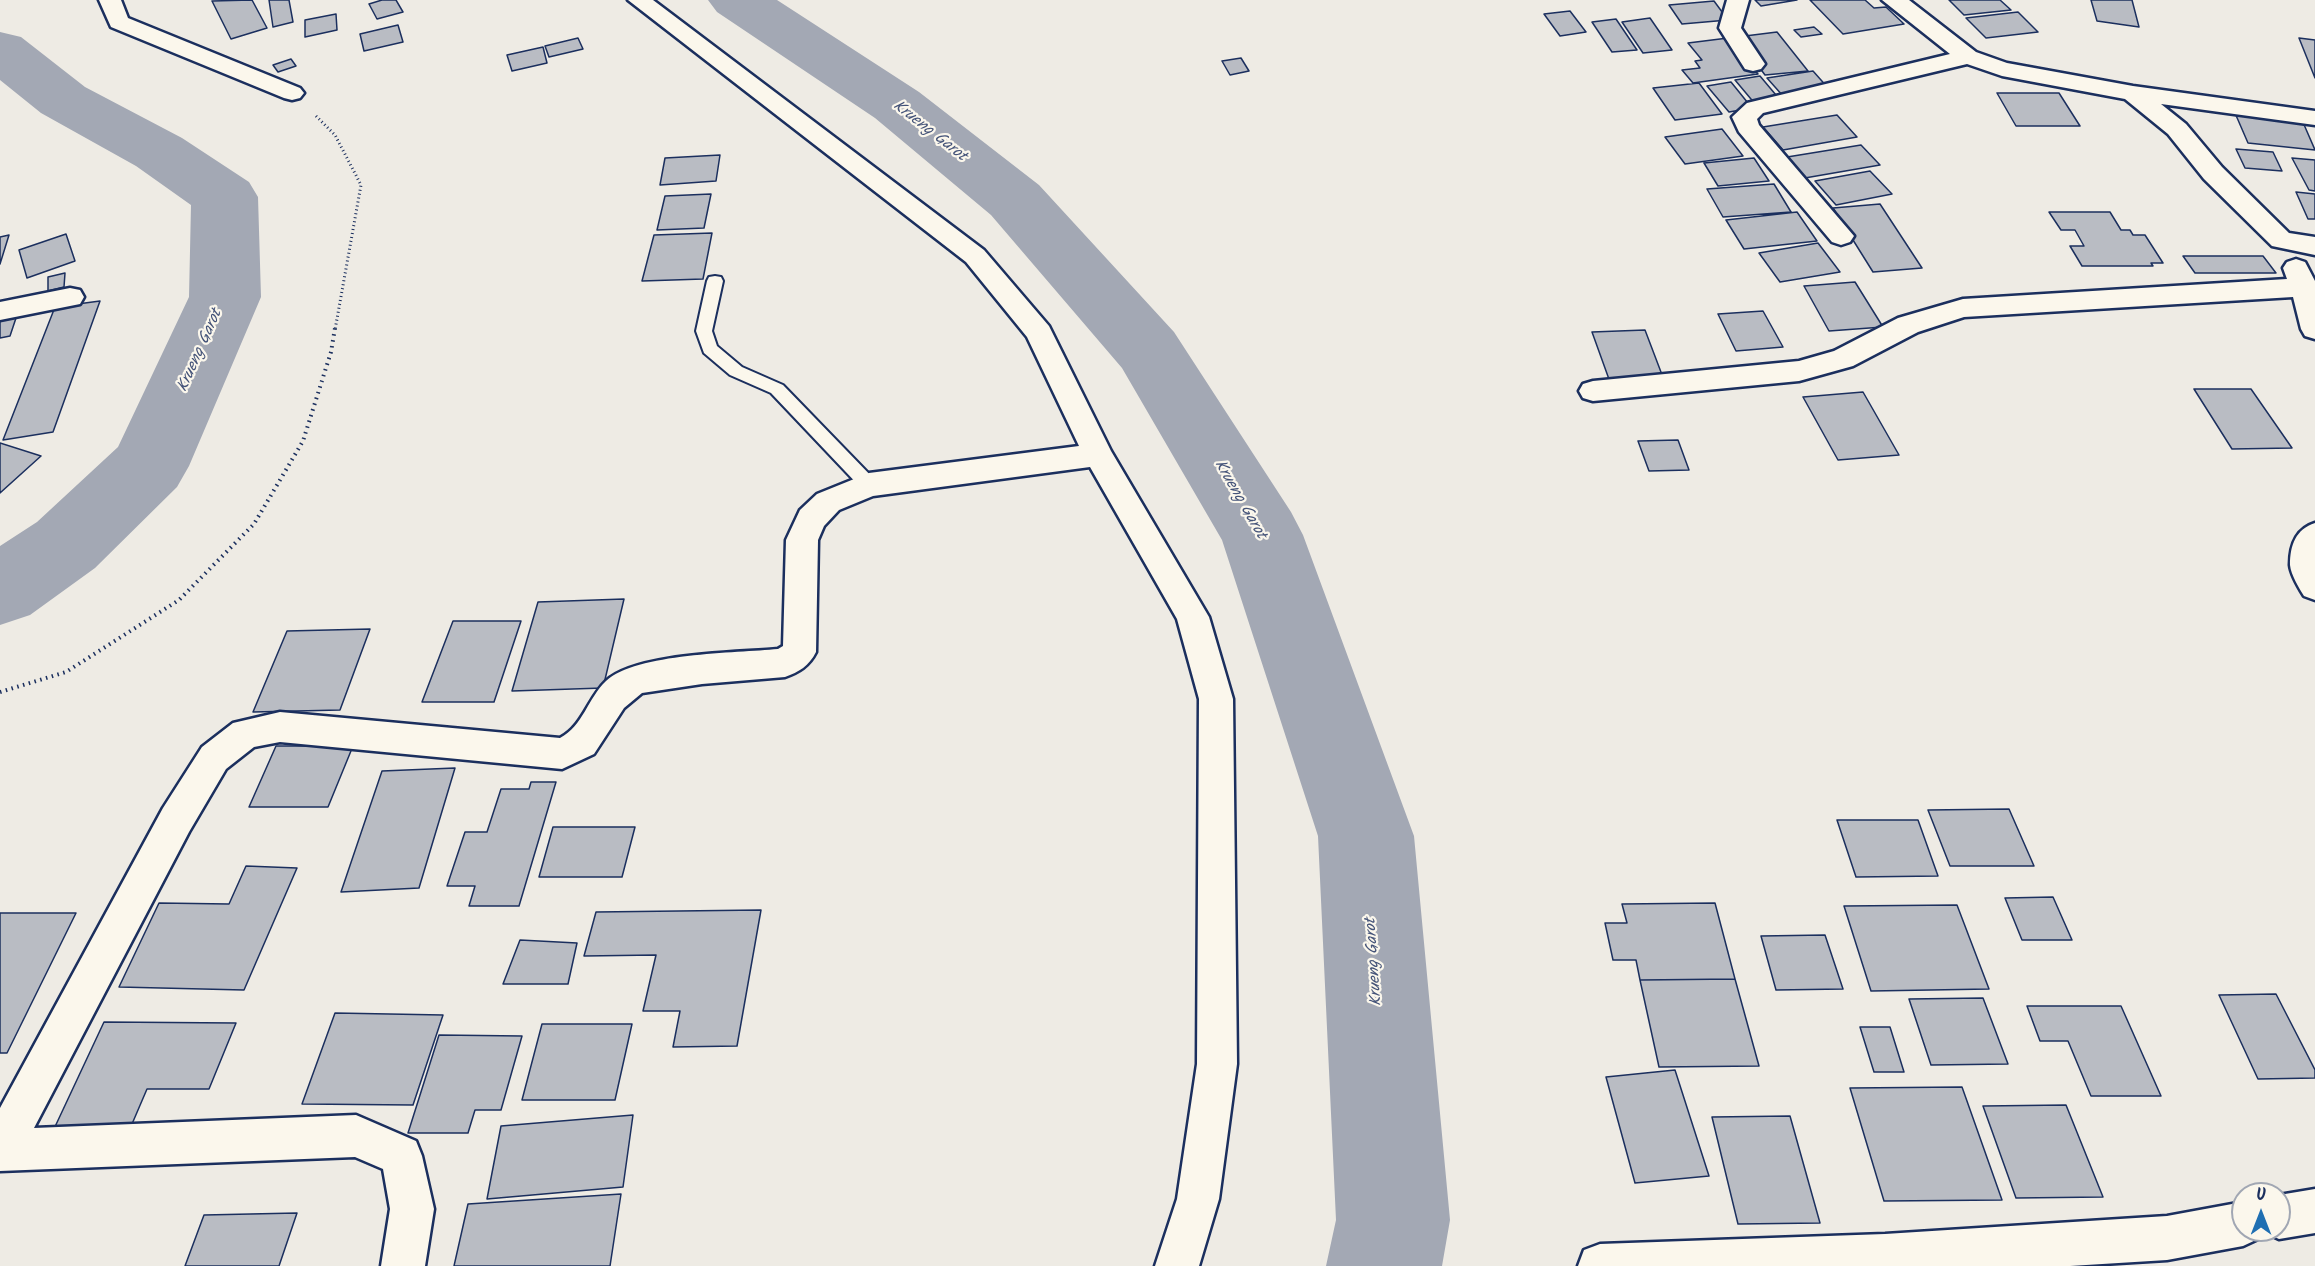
<!DOCTYPE html>
<style>
body{margin:0}
#map{position:relative;width:2315px;height:1266px;overflow:hidden;background:#eeebe4;font-family:Kalam,sans-serif}
canvas{display:block}
.north{position:absolute;left:2231px;top:1182px;width:60px;height:60px;box-sizing:border-box;background:#fbf7ec;border:2px solid #a1a7b3;border-radius:50%;rotate:0deg;font-size:16px;font-weight:700;line-height:24px;text-align:center;color:#1b2f5e}
.north::after{content:'';display:block;margin:auto;width:21px;height:27px;background:#1f6fb2;clip-path:polygon(50% 0,100% 100%,50% 72%,0 100%)}
</style>
<div id="map">
<canvas width="2315" height="1266"></canvas>
<div class="north">U</div>
</div>
<script>
const c = document.querySelector('canvas').getContext('2d');
c.lineJoin = 'round';
function paint(path, color) {
  c.fillStyle = color;
  c.fill(path, 'evenodd');
}
function stroke(path, color, width, dash) {
  c.strokeStyle = color;
  c.lineWidth = width;
  c.lineCap = dash ? 'butt' : 'round';
  c.setLineDash(dash || []);
  c.stroke(path);
}
function label(font, color, halo, rows, align = 'center') {
  c.font = font + ' Kalam,sans-serif';
  c.lineWidth = 4.5;
  c.setLineDash([]);
  c.textBaseline = 'middle';
  c.strokeStyle = halo;
  c.fillStyle = color;
  for (const [text, x, y, turn = 0] of rows) {
    c.save();
    c.translate(x, y);
    c.rotate((+turn || 0) * Math.PI / 180);
    c.textAlign = isNaN(turn) ? turn : align;
    if (halo) c.strokeText(text, 0, 0);
    c.fillText(text, 0, 0);
    c.restore();
  }
}
paint(new Path2D(`
 M708,0H777L919,92L1039,185L1174,332L1291,512L1303,535L1414,836L1450,1220L1442,1266H1326L1336,1220L1318,836L1222,540L1122,368L991,215L875,118L717,12Z
 M0,32L21,37L85,87L182,138L249,182L258,197L261,297L189,466L177,487L95,568L30,615L0,625V546L37,522L118,447L189,297L191,205L136,166L41,113L0,80Z`), '#a3a8b4');
const building = new Path2D(`
 M252,0L267,28L231,39L212,1Z
 M269,0H289L293,22L273,27Z
 M382,0H396L403,12L377,19L369,4Z
 M1755,0H1797L1761,6Z
 M1810,0H1865L1874,8L1886,7L1904,24L1843,34Z
 M1949,0H2000L2011,10L1964,15Z
 M2091,0H2132L2139,27L2097,21Z
 M1714,1L1728,20L1682,24L1669,5Z
 M1570,11L1586,32L1560,36L1544,14Z
 M2018,12L2038,32L1986,38L1966,18Z
 M336,14L337,30L305,37V20Z
 M1650,18L1672,50L1643,53L1622,22Z
 M1616,19L1637,50L1612,52L1592,22Z
 M398,25L403,42L364,51L360,34Z
 M1814,27L1822,34L1801,37L1794,30Z
 M1777,32L1808,71L1765,75L1737,37Z
 M578,38L583,49L549,57L545,46Z
 M1728,38L1758,74L1693,83L1682,70L1700,68L1695,61L1702,60L1688,43Z
 M2299,38L2315,40V78Z
 M543,47L547,63L512,71L507,55Z
 M1241,58L1249,71L1230,75L1222,61Z
 M291,59L296,66L278,72L273,65Z
 M1813,71L1829,89L1783,96L1767,78Z
 M1760,76L1781,101L1756,105L1735,80Z
 M1731,82L1752,108L1729,112L1707,86Z
 M1699,83L1722,114L1675,120L1653,88Z
 M1997,93H2059L2080,126H2016Z
 M2235,113L2302,120L2315,150L2248,143Z
 M1837,115L1857,137L1783,150L1763,127Z
 M1722,129L1743,156L1685,164L1665,137Z
 M1861,145L1880,165L1799,179L1781,158Z
 M2236,149L2273,152L2282,171L2245,168Z
 M720,155L716,181L660,185L665,158Z
 M1754,158L1769,181L1718,186L1704,163Z
 M2292,158L2315,160V191L2309,190Z
 M1870,171L1892,194L1836,205L1815,181Z
 M1774,184L1791,212L1723,217L1707,189Z
 M2296,192L2315,194V219H2308Z
 M711,194L704,228L657,230L665,196Z
 M1880,204L1922,268L1873,272L1833,208Z
 M1797,212L1817,241L1744,249L1726,220Z
 M2049,212H2110L2121,230H2130L2133,235H2145L2163,263H2151L2153,266H2082L2070,246H2084L2075,230H2061Z
 M712,233L703,279L642,281L654,235Z
 M66,234L75,261L27,278L19,250Z
 M9,235L0,264V237Z
 M1818,243L1840,272L1780,282L1759,253Z
 M2183,256H2263L2276,273H2195Z
 M65,273L64,287L48,291V277Z
 M1855,282L1883,327L1829,331L1804,286Z
 M100,301L53,432L3,440L55,307Z
 M1763,311L1783,347L1736,351L1718,314Z
 M16,318L10,336L0,338V320Z
 M1645,330L1664,380L1610,382L1592,332Z
 M2194,389H2251L2292,448L2232,449Z
 M1863,392L1899,455L1838,460L1803,397Z
 M1678,440L1689,470L1649,471L1638,441Z
 M0,443L41,456L0,493Z
 M624,599L603,688L512,691L538,602Z
 M453,621H521L494,702H422Z
 M370,629L340,710L253,712L287,631Z
 M276,746H353L328,807H249Z
 M455,768L419,888L341,892L382,771Z
 M531,782H556L519,906H469L475,886H447L465,832H487L501,789H529Z
 M2009,809L2034,866H1950L1928,810Z
 M1837,820H1918L1938,876L1856,877Z
 M553,827H635L622,877H539Z
 M246,866L297,868L244,990L119,987L159,903L229,904Z
 M2053,897L2072,940H2022L2005,898Z
 M1715,903L1735,979L1640,980L1636,960H1613L1605,923H1627L1622,904Z
 M1957,905L1989,989L1871,991L1844,906Z
 M761,910L737,1046L673,1047L680,1011H643L656,955L584,956L596,912Z
 M0,913H76L7,1053H0Z
 M1825,935L1843,989L1776,990L1761,936Z
 M520,940L577,943L568,984H503Z
 M1735,979L1759,1066L1659,1067L1640,980Z
 M2276,994L2315,1070V1078L2258,1079L2219,995Z
 M1983,998L2008,1064L1931,1065L1909,999Z
 M2027,1006H2121L2161,1096H2091L2068,1041H2040Z
 M335,1013L443,1015L413,1105L302,1104Z
 M104,1022L236,1023L209,1089H147L129,1131H53Z
 M542,1024H632L615,1100H522Z
 M1860,1027H1890L1904,1072H1874Z
 M439,1035L522,1036L501,1110H475L468,1133H408Z
 M1675,1070L1709,1176L1635,1183L1606,1077Z
 M1962,1087L2002,1200L1884,1201L1850,1088Z
 M2066,1105L2103,1197L2016,1198L1983,1106Z
 M633,1115L623,1187L487,1199L501,1126Z
 M1790,1116L1820,1223L1738,1224L1712,1117Z
 M621,1194L610,1266H454L468,1204Z
 M297,1213L279,1266H185L204,1215Z`);
paint(building, '#b9bcc3');
stroke(building, '#1b2f5e', 1.5);
const lane = new Path2D(`
 M715,276L721,277L723,281L712,331L717,346L742,367L783,385L875,480L878,485L875,490L869,492L863,490L771,393L730,375L704,353L696,331L707,281L709,277Z`);
const street = new Path2D(`
 M99,0H121L128,18L300,88L304,93L300,98L292,100L284,98L111,27Z
 M628,0H653L984,250L1049,326L1111,451L1209,617L1233,699L1237,1064L1219,1199L1199,1266H1155L1177,1199L1197,1064L1199,699L1177,619L1090,467L873,496L839,510L824,526L818,540L816,652C809,666 799,672 785,677L702,684L642,693L624,708L594,754L562,769L280,742L254,747L226,769L189,832L34,1128L356,1115L416,1141L422,1156L434,1209L425,1266H381L390,1209L383,1169L355,1157L0,1171V1108L163,808L202,747L233,723L280,712L560,738C583,726 588,698 606,681C636,653 736,653 778,649L783,646L786,540L800,510L817,494L869,473L1079,446L1027,337L966,262Z
 M1727,0H1749L1741,28L1765,64L1761,69L1753,71L1745,69L1719,28Z
 M1882,0H1909L1976,52L2007,63L2133,86L2315,111V125L2161,104L2186,124L2222,167L2289,233L2315,237V255L2272,246L2204,179L2168,134L2125,99L2002,76L1967,64L1763,113L1757,119L1759,125L1854,236L1850,242L1841,245L1832,242L1739,132L1732,117L1747,103L1950,54Z
 M2296,259L2305,262L2315,281V339L2305,336L2301,329L2293,297L1964,317L1918,332L1853,366L1799,381L1593,401L1583,398L1579,391L1583,384L1593,381L1799,361L1834,351L1898,318L1963,299L2287,279L2283,268L2287,262Z
 M70,288L80,290L84,297L80,304L0,320V302Z
 M2315,523V600L2304,596C2299,588 2291,575 2290,565C2290,545 2296,529 2315,523Z
 M2315,1189V1233L2279,1239L2264,1232L2263,1230H2279V1195Z
 M2243,1202V1230H2262L2258,1239L2243,1246L2167,1260L2070,1266H1578L1584,1250L1600,1244L1885,1234L2167,1216Z`);
stroke(lane, '#1b2f5e', 4);
stroke(street, '#1b2f5e', 5);
stroke(new Path2D(`
 M316,116L335,135L361,185L335,330`), '#1b2f5e', 3, [1, 3]);
stroke(new Path2D(`
 M0,692L66,672L179,600L254,524L303,441L331,352L335,328`), '#1b2f5e', 4, [1.5, 4.5]);
paint(lane, '#fbf7ec');
paint(street, '#fbf7ec');
label('italic 16px', '#445378', '#fbf7ec', [
 ["Krueng Garot",929,132,38],
 ["Krueng Garot",201,351,-66],
 ["Krueng Garot",1239,500,60],
 ["Krueng Garot",1375,962,-94]
]);
</script>
